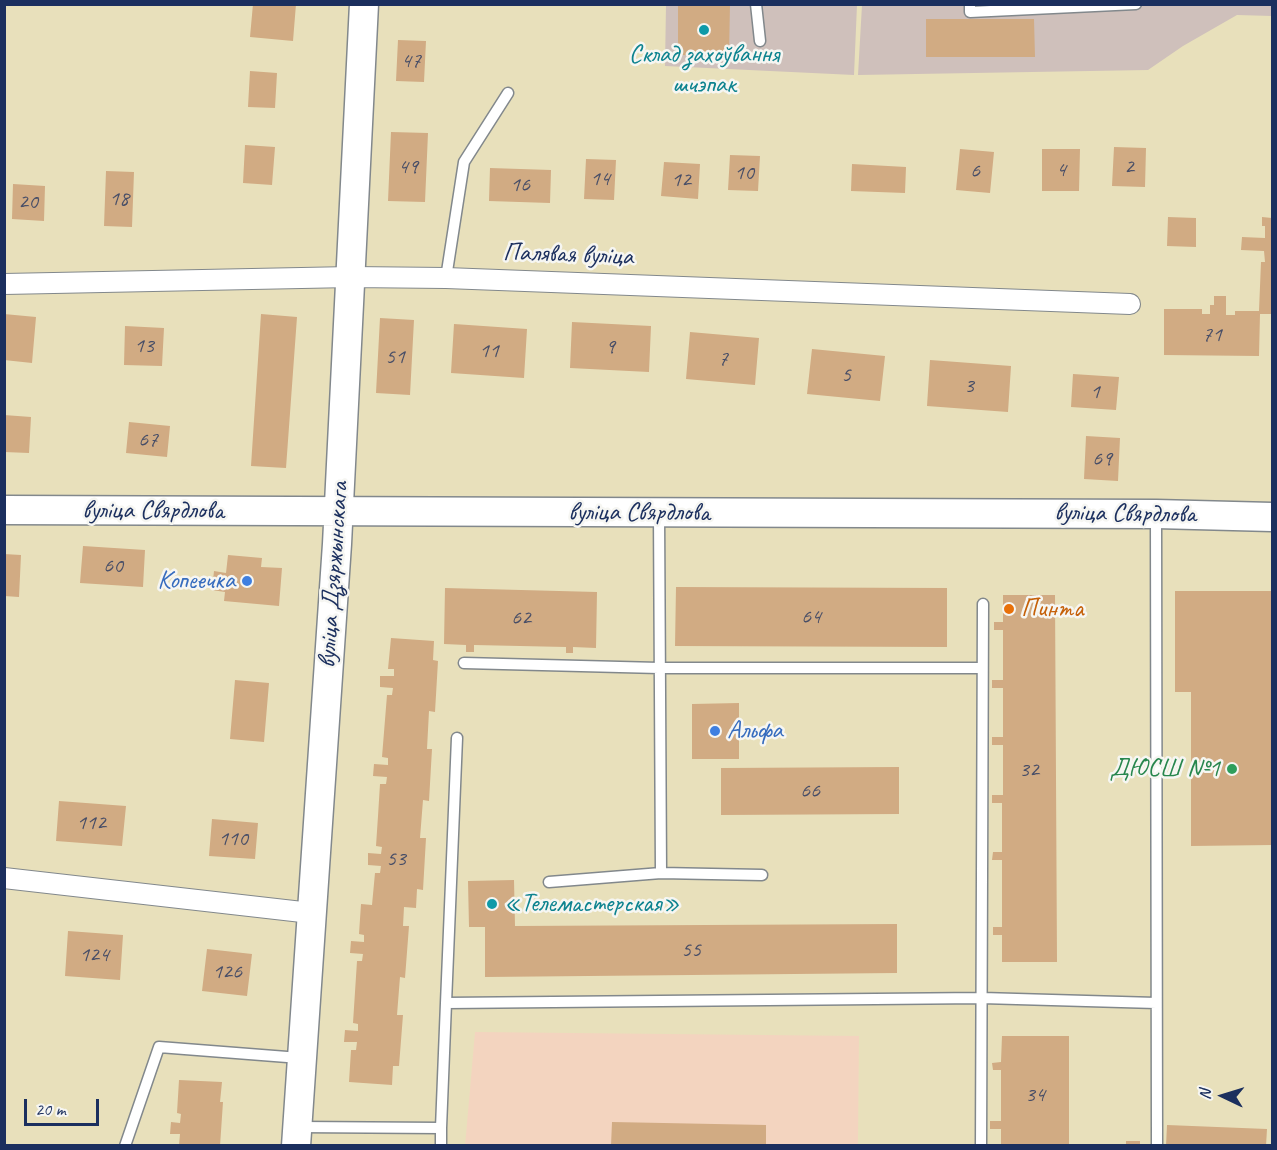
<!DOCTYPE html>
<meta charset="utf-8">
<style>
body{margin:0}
#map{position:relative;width:1277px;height:1150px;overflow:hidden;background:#e8e0bb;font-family:Caveat,sans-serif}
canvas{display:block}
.frame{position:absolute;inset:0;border:6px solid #1b2f5e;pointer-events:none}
.north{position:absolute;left:1193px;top:1066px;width:60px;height:60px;-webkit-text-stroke:4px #f6f6f2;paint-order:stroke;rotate:274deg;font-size:16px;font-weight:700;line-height:24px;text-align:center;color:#1b2f5e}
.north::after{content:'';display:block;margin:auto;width:21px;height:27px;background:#1b2f5e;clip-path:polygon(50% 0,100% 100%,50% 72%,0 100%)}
.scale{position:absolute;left:24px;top:1099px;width:75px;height:27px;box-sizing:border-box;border:3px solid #1b2f5e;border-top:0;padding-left:8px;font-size:18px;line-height:21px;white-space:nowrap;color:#1b2f5e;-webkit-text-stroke:4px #f6f6f2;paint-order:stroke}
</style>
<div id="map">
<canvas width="1277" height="1150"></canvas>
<div class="frame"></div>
<div class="north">N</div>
<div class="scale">20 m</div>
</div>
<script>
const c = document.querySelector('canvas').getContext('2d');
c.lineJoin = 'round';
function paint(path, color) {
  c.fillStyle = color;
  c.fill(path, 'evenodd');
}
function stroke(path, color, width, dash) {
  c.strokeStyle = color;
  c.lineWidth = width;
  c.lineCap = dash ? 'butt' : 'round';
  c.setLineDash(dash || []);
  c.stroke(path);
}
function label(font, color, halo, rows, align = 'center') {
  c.font = font + ' Caveat,sans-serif';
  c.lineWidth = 5;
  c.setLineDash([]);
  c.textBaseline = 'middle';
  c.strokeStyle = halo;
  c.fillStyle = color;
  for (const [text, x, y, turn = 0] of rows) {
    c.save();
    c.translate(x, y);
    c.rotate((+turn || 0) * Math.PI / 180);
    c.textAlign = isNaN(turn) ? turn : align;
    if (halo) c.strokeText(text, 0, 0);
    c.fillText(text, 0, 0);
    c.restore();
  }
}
paint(new Path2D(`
 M475,1032L859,1036L858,1145L465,1146Z`), '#f3d4bf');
paint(new Path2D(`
 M666,5H857L854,75L665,66Z
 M862,5H1272V16L1237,15L1183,46L1148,70L858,75Z`), '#cfc0bb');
paint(new Path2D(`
 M253,4H296L293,41L250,37Z
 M678,4H730L729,56L678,55Z
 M926,19H1034L1035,57H926Z
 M398,40L426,41L424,82L396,81Z
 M250,71L277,73L275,108L248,107Z
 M391,132L428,133L425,202L388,201Z
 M245,145L275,147L272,185L243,183Z
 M1114,147L1146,148L1145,187L1112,186Z
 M960,149L994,152L990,193L956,190Z
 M1042,149H1080L1079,191H1042Z
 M730,155L760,156L758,191L728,190Z
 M586,159L616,160L614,200L584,199Z
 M664,162L700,164L698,199L661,196Z
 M852,164L906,167L905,193L851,191Z
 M490,168L551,170L550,203L489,201Z
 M106,171L134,172L132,227L104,226Z
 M13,184L45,186L44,221L12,219Z
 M1168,217L1196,218V247L1167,246Z
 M1262,217L1272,218V314H1260L1259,356L1164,355V309H1202V314H1210V305H1214V296H1226V315H1235V311H1259L1261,262H1265L1264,251L1241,250L1242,237L1265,238V226H1262Z
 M4,314L36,317L32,363L4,360Z
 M261,314L297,317L286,468L251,466Z
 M380,318L414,320L410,395L376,393Z
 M572,322L651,326L649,372L570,368Z
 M454,324L527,329L524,378L451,373Z
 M125,326L164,328L162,366L124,365Z
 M690,332L759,338L755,385L686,379Z
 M812,349L885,356L880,401L807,394Z
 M930,360L1011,366L1008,412L927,406Z
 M1073,374L1119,377L1116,410L1071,407Z
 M4,415L31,417L29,453L4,452Z
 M129,422L170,426L167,457L126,453Z
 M1086,436L1120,438L1118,481L1084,479Z
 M83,546L145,550L143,587L80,583Z
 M4,554L21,555L19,597L4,596Z
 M228,555L262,558L261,567L282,568L279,606L224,601L225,592L212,590L214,571L226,573Z
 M676,587L947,588V647L675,646Z
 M445,588L597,592L596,648L573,647V653H566V647L474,645V652H466V645L444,644Z
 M1175,591H1272V845L1191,846V692H1175Z
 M1003,595H1055L1057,962H1002V935H993V927H1002V860H992L993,852H1002V803H992V795H1003V745H992V737H1003V688H992V680H1003V630H994V622H1003Z
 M391,638L434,641L433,660L438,661L435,712L429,711L427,749H432L429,801L423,800L420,838H426L423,890L417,889L416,908L404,907L403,926H409L405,978L400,977L397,1015H403L399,1066H393L392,1085L349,1082L351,1050H356L357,1042H344L345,1030L358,1031V1024L353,1023L357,961H362L363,954L350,953L351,941L364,942V935L359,934L361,904L372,905L375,873H380L381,866L368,865V853L381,854L382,847L376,846L378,816L380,784H386L387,777L373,776L374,764L388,765V758L382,757L387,695H392L393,688L380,687V676H394V669H388Z
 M235,680L269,683L264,742L230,739Z
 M739,703V759H692V704Z
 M899,767V814L721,815V768Z
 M59,801L126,806L122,846L56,841Z
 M212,819L258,823L255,859L209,856Z
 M514,880L515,926L897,924V973L485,977V927H469L468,881Z
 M68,931L123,935L120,980L65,976Z
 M207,949L252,954L247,996L202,991Z
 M1002,1036H1069V1146H1001V1129H990V1121H1001V1070H993L992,1063L1001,1062Z
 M179,1080L222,1082L220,1102H223L220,1146H179L180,1134H170L171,1122L180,1123L181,1114L177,1113Z
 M612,1122L766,1125V1146H611Z
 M1167,1125L1267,1129L1266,1146H1166Z
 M1126,1141H1140V1146H1126Z`), '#d1ab83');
const lane = new Path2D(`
 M756,4L760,41
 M970,4V12L1136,4
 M446,278L464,162L508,93
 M659,513L661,873
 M1156,516L1157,1146
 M464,663L659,668H982
 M549,882L661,873L762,875
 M446,1003L457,738
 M298,1127L441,1128V1146
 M441,1128L446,1003L982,998L1156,1003
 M125,1146L159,1047L300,1058
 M981,1146L983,604`);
const street = new Path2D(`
 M4,284L351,277L446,278L1130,304
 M4,878L311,913`);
const secondary = new Path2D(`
 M4,510L1156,514L1272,517
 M296,1146L337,544L364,4`);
stroke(lane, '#82888c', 13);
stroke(street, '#82888c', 22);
stroke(secondary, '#82888c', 31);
stroke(lane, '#fff', 10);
stroke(street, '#fff', 20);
stroke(secondary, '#fff', 28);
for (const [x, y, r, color] of [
 [704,30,6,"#0f9aa8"],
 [247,581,6,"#3f7fe0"],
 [1009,609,6,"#e8710a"],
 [715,731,6,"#3f7fe0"],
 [1232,769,6,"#2e9e5b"],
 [492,904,6,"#0f9aa8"]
]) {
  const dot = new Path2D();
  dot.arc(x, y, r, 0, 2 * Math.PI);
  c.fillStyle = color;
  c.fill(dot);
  stroke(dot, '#f6f6f2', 2);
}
label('22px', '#484e67', null, [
 ["47",411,61],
 ["49",408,167],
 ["2",1129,167],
 ["4",1061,170],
 ["6",975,171],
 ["10",744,173],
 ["14",600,179],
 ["12",681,180],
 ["16",520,185],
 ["18",119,199],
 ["20",28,202],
 ["71",1212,335],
 ["13",144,346],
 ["9",610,347],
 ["11",489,351],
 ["51",395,357],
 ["7",723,359],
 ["5",846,375],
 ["3",969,386],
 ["1",1095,392],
 ["67",148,440],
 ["69",1102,459],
 ["60",113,566],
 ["64",811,617],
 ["62",521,618],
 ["32",1029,770],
 ["66",810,791],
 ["112",91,823],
 ["110",233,839],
 ["53",396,859],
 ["55",691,950],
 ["124",94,955],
 ["126",227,972],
 ["34",1035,1095]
]);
label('26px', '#0d838f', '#f6f6f2', [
 ["Склад захоўвання",704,55],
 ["шчэпак",704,85],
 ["«Телемастерская»",504,904,"left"]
]);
label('26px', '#1b2f5e', '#f6f6f2', [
 ["Палявая вуліца",568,255,2],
 ["вуліца Свярдлова",153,511],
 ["вуліца Свярдлова",639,513],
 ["вуліца Свярдлова",1125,514,1],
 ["вуліца Дзяржынскага",334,575,-86]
]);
label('26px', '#366cbe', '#f6f6f2', [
 ["Копеечка",235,581],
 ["Альфа",727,731,"left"]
], 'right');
label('26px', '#c56008', '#f6f6f2', [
 ["Пинта",1021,609]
], 'left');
label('26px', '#27864d', '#f6f6f2', [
 ["ДЮСШ №1",1220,769]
], 'right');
</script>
